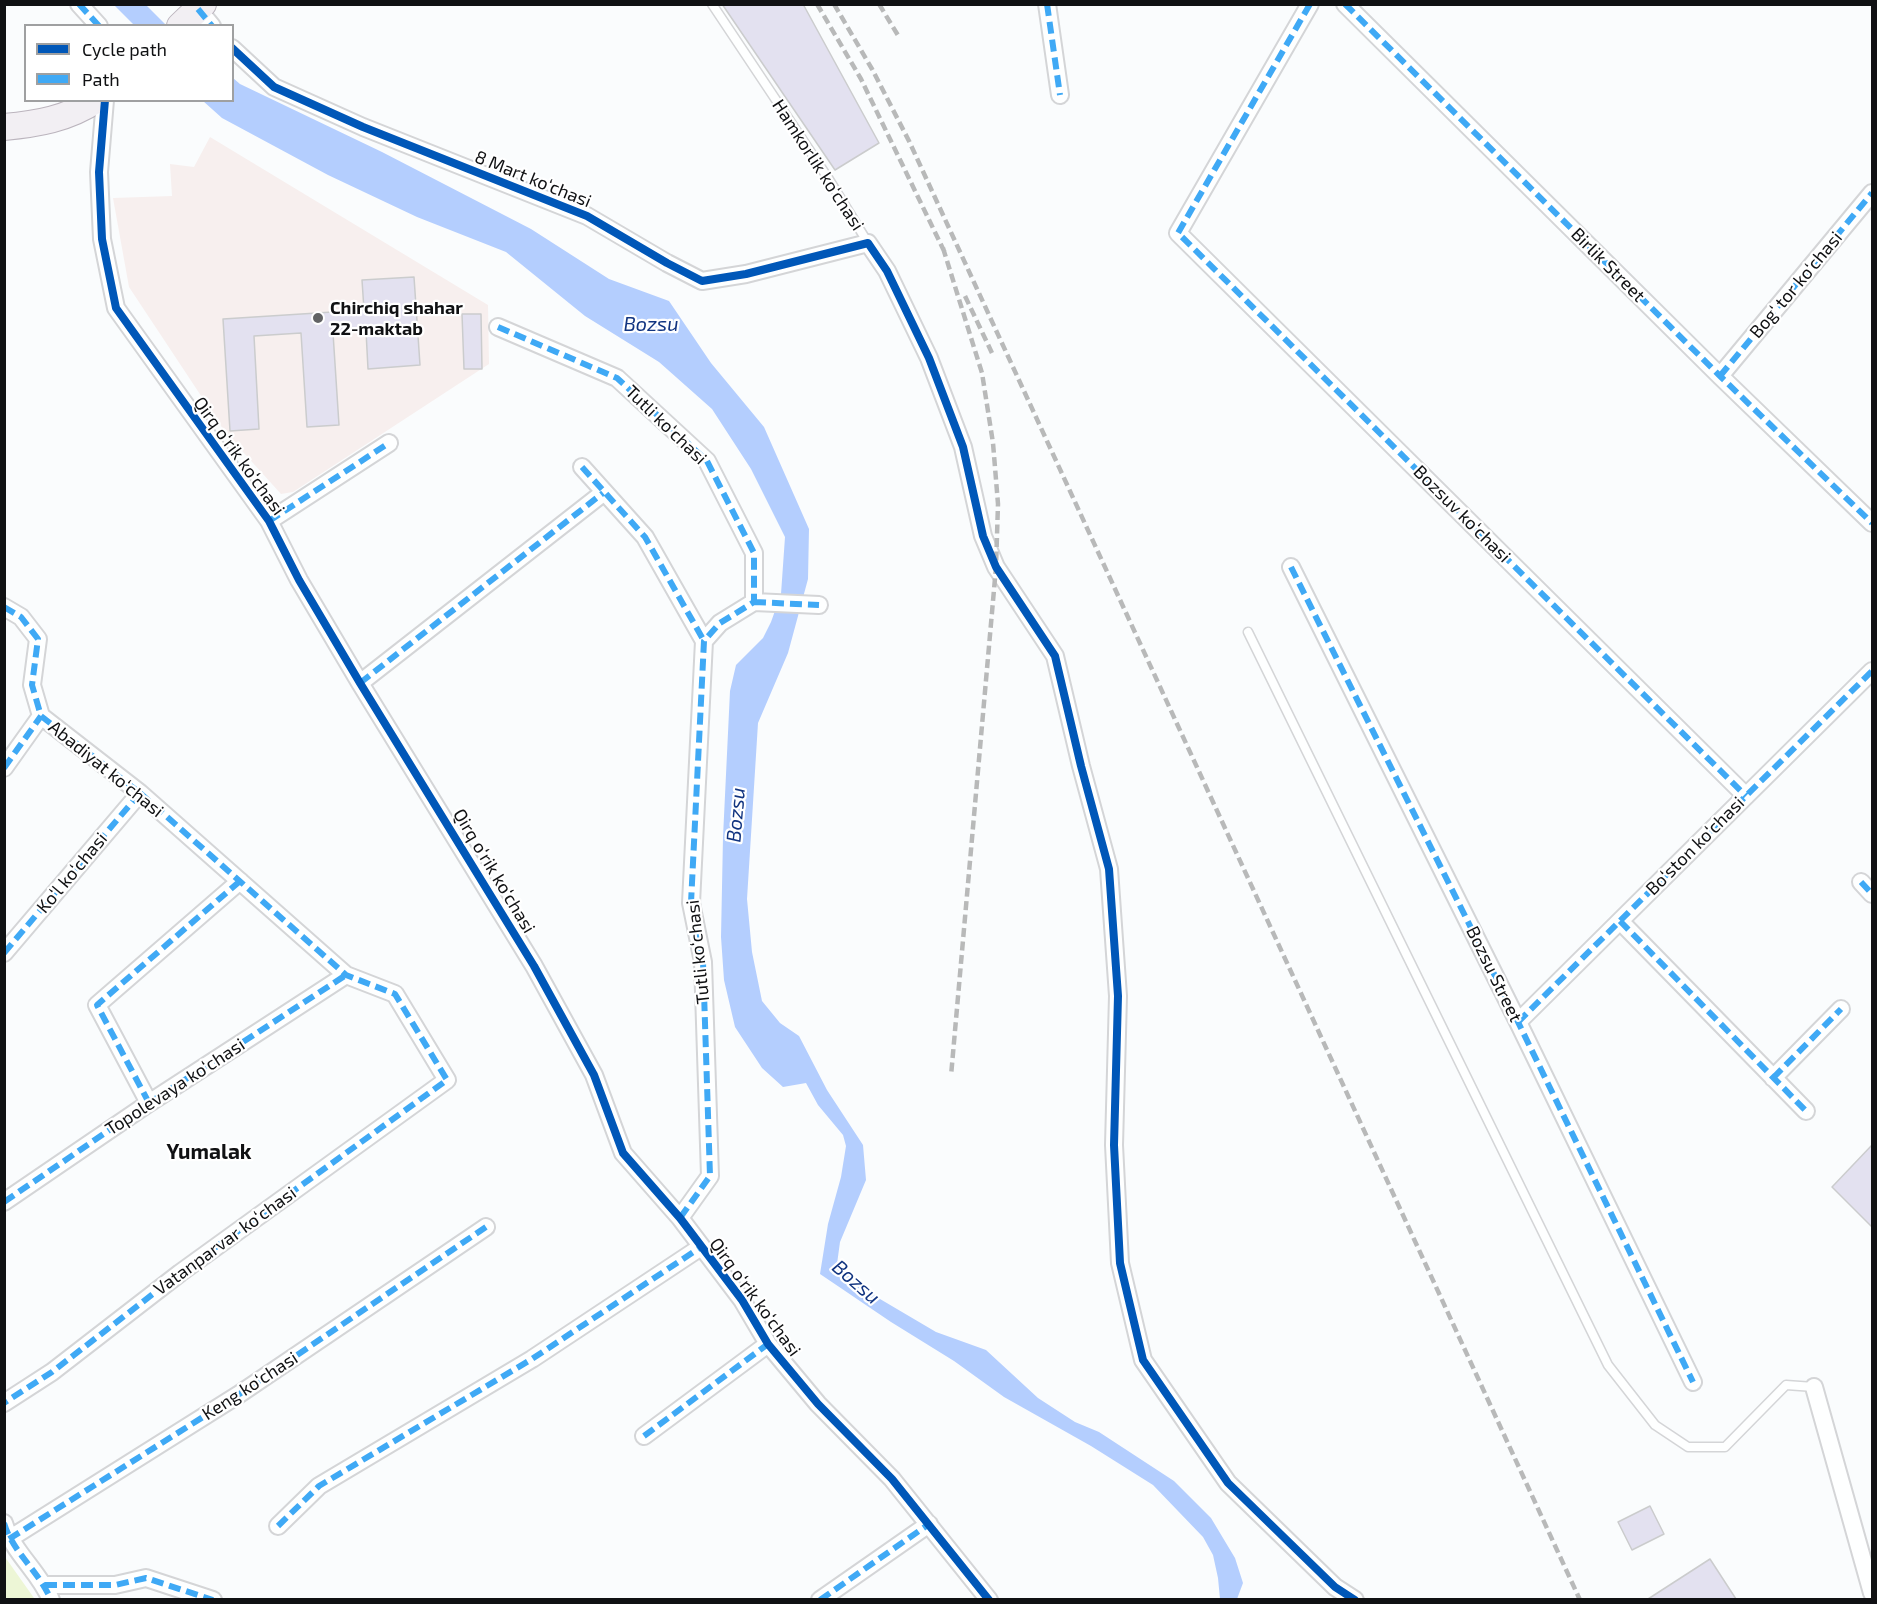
<!DOCTYPE html>
<meta charset="utf-8">
<style>
body{margin:0}
#map{position:relative;width:1877px;height:1604px;overflow:hidden;background:#fafcfd;font-family:"Exo 2",sans-serif}
canvas{display:block}
.frame{position:absolute;inset:0;border:6px solid #101113;pointer-events:none}
.legend{position:absolute;left:24px;top:24px;width:210px;height:78px;box-sizing:border-box;background:#fff;border:2px solid #9fa0a1;margin:0;padding:8px 10px;list-style:none;font-size:18px;color:#101113}
.legend li{display:flex;align-items:center;gap:12px;height:30px}
.legend b{width:30px;border:2px solid #9fa0a1}
</style>
<div id="map">
<canvas width="1877" height="1604"></canvas>
<div class="frame"></div>
<ul class="legend">
<li><b style="height:8px;background:#0057b8"></b>Cycle path</li>
<li><b style="height:8px;background:#3fa9f5"></b>Path</li>
</ul>
</div>
<script>
const c = document.querySelector('canvas').getContext('2d');
c.lineJoin = 'round';
function paint(path, color) {
  c.fillStyle = color;
  c.fill(path, 'evenodd');
}
function stroke(path, color, width, dash) {
  c.strokeStyle = color;
  c.lineWidth = width;
  c.lineCap = dash ? 'butt' : 'round';
  c.setLineDash(dash || []);
  c.stroke(path);
}
function label(font, color, halo, rows, align = 'center') {
  c.font = font + ' "Exo 2",sans-serif';
  c.lineWidth = 4.5;
  c.setLineDash([]);
  c.textBaseline = 'middle';
  c.strokeStyle = halo;
  c.fillStyle = color;
  for (const [text, x, y, turn = 0] of rows) {
    c.save();
    c.translate(x, y);
    c.rotate((+turn || 0) * Math.PI / 180);
    c.textAlign = isNaN(turn) ? turn : align;
    if (halo) c.strokeText(text, 0, 0);
    c.fillText(text, 0, 0);
    c.restore();
  }
}
paint(new Path2D(`
 M210,137L488,305L489,364L293,492L281,494L225,432L129,287L113,198L172,196L170,164L194,167Z`), '#f7efee');
paint(new Path2D(`
 M5,1557L34,1598L35,1599H5Z`), '#edf6d6');
paint(new Path2D(`
 M114,5H146L166,25H134Z
 M233,78L240,84L382,152L531,229L609,279L669,301L711,363L764,427L809,529L808,579L788,653L758,723L747,899L752,952L762,1001L780,1023L799,1036L827,1090L863,1145L866,1180L840,1242L837,1264L880,1299L936,1332L986,1350L1038,1398L1075,1422L1099,1432L1174,1481L1211,1518L1235,1558L1243,1583L1237,1599H1220L1218,1578L1213,1555L1203,1537L1153,1485L1091,1446L1004,1397L954,1361L891,1322L820,1274L828,1224L841,1177L846,1146L843,1135L818,1105L806,1083L783,1087L762,1068L735,1027L724,980L721,937L723,837L730,691L736,665L763,638L771,622L781,594L785,537L751,469L712,409L659,362L585,316L506,252L417,217L328,175L222,118L203,101L232,100Z`), '#b4cefe');
const building = new Path2D(`
 M722,4H803L879,143L835,170Z
 M414,277L420,365L368,369L366,331L333,333L339,425L307,427L301,333L254,336L259,429L230,431L223,319L364,310L362,280Z
 M462,314H481L482,369H464Z
 M1872,1145V1227L1832,1187Z
 M1650,1506L1664,1534L1632,1550L1618,1522Z
 M1710,1559L1736,1599H1648Z`);
paint(building, '#e3e1f0');
stroke(building, '#cbcccd', 1.5);
const lane = new Path2D(`
 M712,4L828,178L868,243
 M1248,632L1608,1365L1655,1425L1688,1447H1725L1786,1385L1814,1387`);
const street = new Path2D(`
 M79,4L99,26
 M1047,4L1060,95
 M1310,4L1178,233L1746,796
 M1345,4L1720,376L1872,523
 M198,9L212,26
 M232,48L274,87L363,127L587,216L667,263L702,281L746,274L868,243L887,271L929,358L963,447L983,536L996,567L1055,656L1081,766L1109,869L1118,996L1114,1145L1120,1263L1143,1360L1228,1483L1335,1587L1355,1600
 M105,100L99,172L102,239L116,308L269,521L299,580L360,683L534,966L594,1075L623,1153L680,1218L742,1300L768,1344L818,1404L892,1479L989,1600
 M498,327L617,378L707,461L754,553V602L720,623L704,641L691,903L703,962L710,1176L680,1218
 M1720,376L1872,193
 M582,467L645,537L704,641
 M269,521L389,443
 M1291,567L1518,1022L1693,1382
 M754,602L819,605
 M4,607L21,617L38,639L32,685L41,716L140,793L346,975L395,994L447,1080L180,1273L52,1372L4,1403
 M360,683L603,493
 M4,768L41,716
 M1861,882L1872,894
 M1620,921L1806,1111
 M4,953L140,793
 M1518,1022L1872,671
 M1773,1078L1841,1009
 M149,1103L97,1005L240,881
 M4,1202L149,1103L346,975
 M1814,1387L1872,1593
 M644,1436L768,1344
 M4,1523C13,1553 39,1571 51,1600
 M278,1526L319,1486L532,1359L701,1247
 M9,1539L238,1395L486,1227
 M45,1585H115L146,1578L213,1600
 M820,1600L929,1524`);
const primary = new Path2D(`
 M180,26L203,4
 M4,127C37,124 67,119 96,100`);
stroke(lane, '#d4d5d7', 11);
stroke(street, '#d4d5d7', 20);
stroke(primary, '#bbb4bd', 28);
stroke(lane, '#feffff', 8);
stroke(street, '#feffff', 16);
stroke(primary, '#f2eff3', 26);
stroke(new Path2D(`
 M817,4L861,79L946,255
 M834,4L872,69L909,141L1580,1600
 M879,4L899,37
 M943,248L982,373L993,443L998,504L996,567L951,1076
 M965,296L992,353`), '#b8b9b9', 4.5, [9, 4.5]);
stroke(new Path2D(`
 M79,4L99,26
 M1047,4L1060,95
 M1310,4L1178,233L1746,796
 M1345,4L1720,376L1872,523
 M198,9L212,26
 M498,327L617,378L707,461L754,553V602L720,623L704,641L691,903L703,962L710,1176L680,1218
 M1720,376L1872,193
 M582,467L645,537L704,641
 M269,521L389,443
 M1291,567L1518,1022L1693,1382
 M754,602L819,605
 M4,607L21,617L38,639L32,685L41,716L140,793L346,975L395,994L447,1080L180,1273L52,1372L4,1403
 M360,683L603,493
 M4,768L41,716
 M1861,882L1872,894
 M1620,921L1806,1111
 M4,953L140,793
 M1518,1022L1872,671
 M1773,1078L1841,1009
 M149,1103L97,1005L240,881
 M4,1202L149,1103L346,975
 M644,1436L768,1344
 M4,1523C13,1553 39,1571 51,1600
 M278,1526L319,1486L532,1359L701,1247
 M9,1539L238,1395L486,1227
 M45,1585H115L146,1578L213,1600
 M820,1600L929,1524`), '#3fa9f5', 6, [12, 6]);
stroke(new Path2D(`
 M232,48L274,87L363,127L587,216L667,263L702,281L746,274L868,243L887,271L929,358L963,447L983,536L996,567L1055,656L1081,766L1109,869L1118,996L1114,1145L1120,1263L1143,1360L1228,1483L1335,1587L1355,1600
 M105,100L99,172L102,239L116,308L269,521L299,580L360,683L534,966L594,1075L623,1153L680,1218L742,1300L768,1344L818,1404L892,1479L989,1600`), '#0057b8', 8);
for (const [x, y, r, color] of [
 [318,318,6,"#626365"]
]) {
  const dot = new Path2D();
  dot.arc(x, y, r, 0, 2 * Math.PI);
  c.fillStyle = color;
  c.fill(dot);
  stroke(dot, '#fff', 2);
}
label('18px', '#101113', '#fff', [
 ["Hamkorlik ko‘chasi",818,165,57],
 ["8 Mart ko‘chasi",533,179,22],
 ["Birlik Street",1608,265,45],
 ["Bog‘ tor ko‘chasi",1796,285,-50],
 ["Tutli ko‘chasi",666,425,44],
 ["Qirq o‘rik ko‘chasi",239,456,54],
 ["Bozsuv ko‘chasi",1462,514,45],
 ["Abadiyat ko‘chasi",106,769,39],
 ["Bo‘ston ko‘chasi",1695,846,-45],
 ["Qirq o‘rik ko‘chasi",494,871,59],
 ["Ko‘l ko‘chasi",72,873,-50],
 ["Tutli ko‘chasi",698,952,-96],
 ["Bozsu Street",1494,974,64],
 ["Topolevaya ko‘chasi",175,1087,-33],
 ["Vatanparvar ko‘chasi",225,1241,-36],
 ["Qirq o‘rik ko‘chasi",755,1297,54],
 ["Keng ko‘chasi",250,1386,-33]
]);
label('bold 18px', '#101113', '#fff', [
 ["Chirchiq shahar",330,308],
 ["22-maktab",330,329]
], 'left');
label('italic 20px', '#113480', '#fff', [
 ["Bozsu",651,324],
 ["Bozsu",736,815,-85],
 ["Bozsu",856,1282,41]
]);
label('bold 21px', '#101113', '#fff', [
 ["Yumalak",209,1152]
]);
</script>
